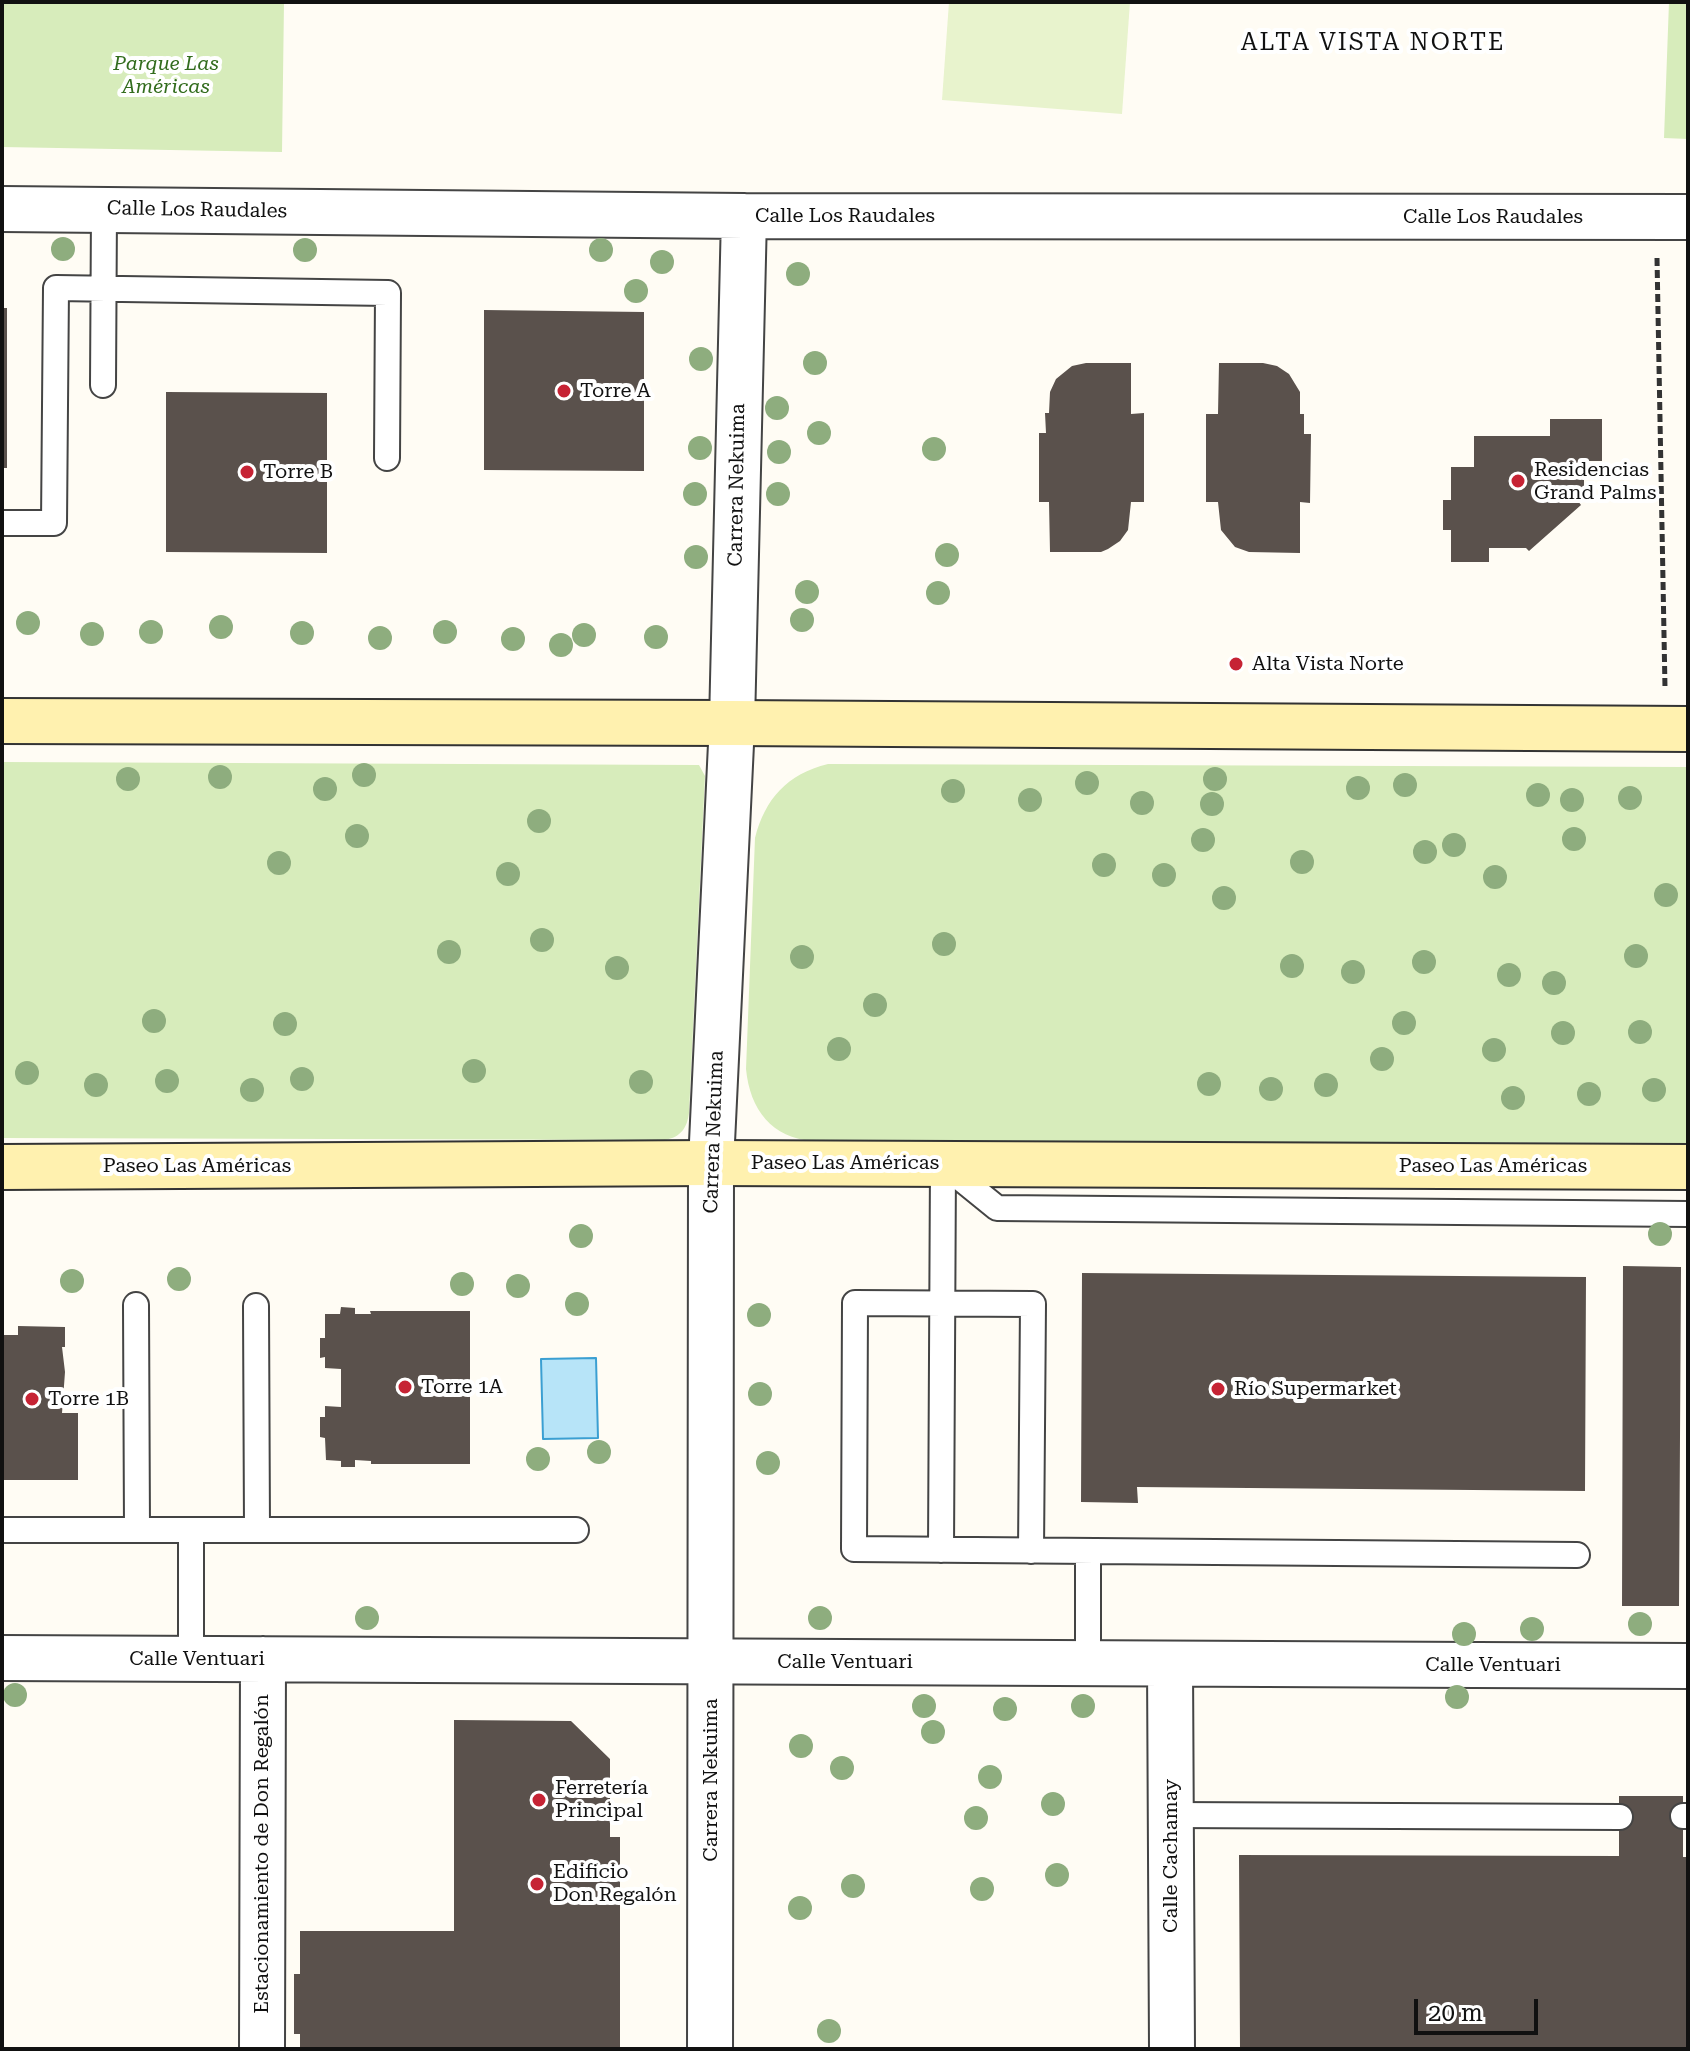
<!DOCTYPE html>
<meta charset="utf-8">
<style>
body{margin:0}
#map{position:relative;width:1690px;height:2051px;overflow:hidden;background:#fffcf4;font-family:"Roboto Serif",serif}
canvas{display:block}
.frame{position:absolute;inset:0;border:4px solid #111;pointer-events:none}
.scale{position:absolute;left:1414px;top:1999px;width:124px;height:36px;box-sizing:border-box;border:4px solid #111;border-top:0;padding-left:10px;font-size:24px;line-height:28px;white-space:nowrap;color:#111;-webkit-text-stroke:6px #fff;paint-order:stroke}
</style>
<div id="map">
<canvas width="1690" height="2051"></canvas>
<div class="frame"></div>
<div class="scale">20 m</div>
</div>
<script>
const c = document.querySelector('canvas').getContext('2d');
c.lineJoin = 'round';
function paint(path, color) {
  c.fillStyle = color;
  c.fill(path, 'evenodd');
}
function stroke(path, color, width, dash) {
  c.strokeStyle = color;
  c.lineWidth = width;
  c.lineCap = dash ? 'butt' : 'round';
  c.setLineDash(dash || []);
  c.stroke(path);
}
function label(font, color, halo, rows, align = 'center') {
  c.font = font + ' "Roboto Serif",serif';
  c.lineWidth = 8;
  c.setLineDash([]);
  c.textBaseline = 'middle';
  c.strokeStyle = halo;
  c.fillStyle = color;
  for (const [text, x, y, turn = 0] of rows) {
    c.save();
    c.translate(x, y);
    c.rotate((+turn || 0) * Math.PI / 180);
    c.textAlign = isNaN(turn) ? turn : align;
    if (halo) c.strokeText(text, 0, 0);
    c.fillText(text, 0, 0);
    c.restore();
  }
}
paint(new Path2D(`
 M2,2H284L282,152L2,147Z
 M1669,2H1688V139L1664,138Z
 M2,762L699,765L705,776L689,1113C687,1128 681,1137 665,1140L2,1138Z
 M828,764L1688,767V1143L813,1141C772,1138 750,1110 746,1069L755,838C765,799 787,774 828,764Z`), '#d7ecbb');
paint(new Path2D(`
 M949,2H1130L1122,114L942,100Z`), '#e8f3cd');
const water = new Path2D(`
 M596,1358L598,1438L543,1439L541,1359Z`);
paint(water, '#b7e4f8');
stroke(water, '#3b9fd2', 2);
paint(new Path2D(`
 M2,308H7V468H2Z
 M484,310L644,312V471L484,470Z
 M1086,363H1131V414L1144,413V502H1131L1128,530L1120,541L1108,549L1101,552H1050L1049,502H1039V433H1046L1045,413H1049L1050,392L1056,379L1072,366Z
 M1219,363H1263L1277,366L1289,374L1300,392V414H1304V434H1311L1310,503L1300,502V553L1249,552L1235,547L1221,530L1218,502H1206V414H1218Z
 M166,392L327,393V553L166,552Z
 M1550,419H1602V461H1584V496L1578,501L1581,505L1529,551L1526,548H1489V562H1451V530H1443V500H1451V467H1474V436H1550Z
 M1623,1266L1681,1267L1679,1606H1622Z
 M1082,1273L1586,1277L1585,1491L1137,1487L1138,1503L1081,1502Z
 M341,1307L355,1308V1314H371L370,1311H470V1464H371V1461L355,1460V1467H341V1461L326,1460L325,1438L320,1437V1417H325V1406L341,1407V1369L325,1368V1357L320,1358V1338H325V1314H340Z
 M18,1326L65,1327V1347H62L65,1372L62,1413H78V1480H2V1335H18Z
 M454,1720L571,1721L610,1759V1837H620V2049H300V2034H294V1974H300V1931H454Z
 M1619,1796H1683V1857H1688V2049H1240L1239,1855L1619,1856Z`), '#5a514c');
const service = new Path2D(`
 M103,385L104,209
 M2,523H54L56,288L388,293L387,458
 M944,1165L997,1208L1688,1214
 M136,1305L137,1530
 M256,1306L257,1530
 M2,1530H576
 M191,1530V1659
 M941,1550L943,1164
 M1031,1551L1033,1304L855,1303L854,1549L1577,1555
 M1088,1663V1551
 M1171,1815L1620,1817
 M1683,1816H1688`);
const minor = new Path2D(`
 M2,209L744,216L1688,217
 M732,723L744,216
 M2,1658L1688,1666
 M1170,1664L1172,2049
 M262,2049L263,1659`);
const tertiary = new Path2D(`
 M710,2049L711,1163L732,723`);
const secondary = new Path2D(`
 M2,721L732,723L1688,729
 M2,1167L711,1163L1688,1167`);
stroke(service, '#444', 28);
stroke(minor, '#444', 48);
stroke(tertiary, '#444', 48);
stroke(secondary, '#333', 48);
stroke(new Path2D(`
 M1657,258L1665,688`), '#333', 5, [8, 4]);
stroke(service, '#fff', 24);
stroke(minor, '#fff', 44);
stroke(tertiary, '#fff', 44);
stroke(secondary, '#fff1af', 44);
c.fillStyle = '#8ead7e';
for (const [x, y] of [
 [63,249],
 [305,250],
 [601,250],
 [662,262],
 [798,274],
 [636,291],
 [701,359],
 [815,363],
 [777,408],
 [819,433],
 [700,448],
 [934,449],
 [779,452],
 [695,494],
 [778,494],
 [947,555],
 [696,557],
 [807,592],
 [938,593],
 [802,620],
 [28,623],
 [221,627],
 [151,632],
 [445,632],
 [302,633],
 [92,634],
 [584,635],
 [656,637],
 [380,638],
 [513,639],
 [561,645],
 [364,775],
 [220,777],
 [128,779],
 [1215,779],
 [1087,783],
 [1405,785],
 [1358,788],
 [325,789],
 [953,791],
 [1538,795],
 [1630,798],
 [1030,800],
 [1572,800],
 [1142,803],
 [1212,804],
 [539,821],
 [357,836],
 [1574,839],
 [1203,840],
 [1454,845],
 [1425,852],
 [1302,862],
 [279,863],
 [1104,865],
 [508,874],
 [1164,875],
 [1495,877],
 [1666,895],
 [1224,898],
 [542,940],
 [944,944],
 [449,952],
 [1636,956],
 [802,957],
 [1424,962],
 [1292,966],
 [617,968],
 [1353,972],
 [1509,975],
 [1554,983],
 [875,1005],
 [154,1021],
 [1404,1023],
 [285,1024],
 [1640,1032],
 [1563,1033],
 [839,1049],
 [1494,1050],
 [1382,1059],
 [474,1071],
 [27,1073],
 [302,1079],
 [167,1081],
 [641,1082],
 [1209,1084],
 [96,1085],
 [1326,1085],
 [1271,1089],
 [252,1090],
 [1654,1090],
 [1589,1094],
 [1513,1098],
 [1660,1234],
 [581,1236],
 [179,1279],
 [72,1281],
 [462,1284],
 [518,1286],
 [577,1304],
 [759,1315],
 [760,1394],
 [599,1452],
 [538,1459],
 [768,1463],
 [367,1618],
 [820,1618],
 [1640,1624],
 [1532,1629],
 [1464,1634],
 [15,1695],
 [1457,1697],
 [924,1706],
 [1083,1706],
 [1005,1709],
 [933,1732],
 [801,1746],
 [842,1768],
 [990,1777],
 [1053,1804],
 [976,1818],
 [1057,1875],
 [853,1886],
 [982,1889],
 [800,1908],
 [829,2031]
]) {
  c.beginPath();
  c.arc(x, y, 12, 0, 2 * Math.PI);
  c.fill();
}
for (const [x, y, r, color] of [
 [564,391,8,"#c62334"],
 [247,472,8,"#c62334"],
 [1518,481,8,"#c62334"],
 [1236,664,8,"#c62334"],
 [405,1387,8,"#c62334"],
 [1218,1389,8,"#c62334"],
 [32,1399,8,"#c62334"],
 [539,1800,8,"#c62334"],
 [537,1884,8,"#c62334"]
]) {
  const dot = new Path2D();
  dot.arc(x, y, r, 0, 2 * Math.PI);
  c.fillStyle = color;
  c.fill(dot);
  stroke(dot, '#fff', 3);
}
label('italic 20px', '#326c1d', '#fff', [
 ["Parque Las",166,64],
 ["Américas",166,87]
]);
label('20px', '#111', '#fff', [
 ["Calle Los Raudales",197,210,1],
 ["Calle Los Raudales",845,216],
 ["Calle Los Raudales",1493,217],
 ["Carrera Nekuima",737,485,-89],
 ["Carrera Nekuima",714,1132,-88],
 ["Paseo Las Américas",845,1163],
 ["Paseo Las Américas",197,1166],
 ["Paseo Las Américas",1493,1166],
 ["Calle Ventuari",197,1659],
 ["Calle Ventuari",845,1662],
 ["Calle Ventuari",1493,1665],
 ["Carrera Nekuima",711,1780,-90],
 ["Estacionamiento de Don Regalón",262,1854,-90],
 ["Calle Cachamay",1171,1856,-90]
]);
label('20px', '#111', '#fff', [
 ["Torre A",580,391],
 ["Residencias",1534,470],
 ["Grand Palms",1534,493],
 ["Torre B",263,472],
 ["Alta Vista Norte",1252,664],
 ["Torre 1A",421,1387],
 ["Río Supermarket",1234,1389],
 ["Torre 1B",48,1399],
 ["Ferretería",555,1788],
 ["Principal",555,1811],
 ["Edificio",553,1872],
 ["Don Regalón",553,1895]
], 'left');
c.letterSpacing = '2px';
label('24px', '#111', '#fff', [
 ["ALTA VISTA NORTE",1373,43]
]);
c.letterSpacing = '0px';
</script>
